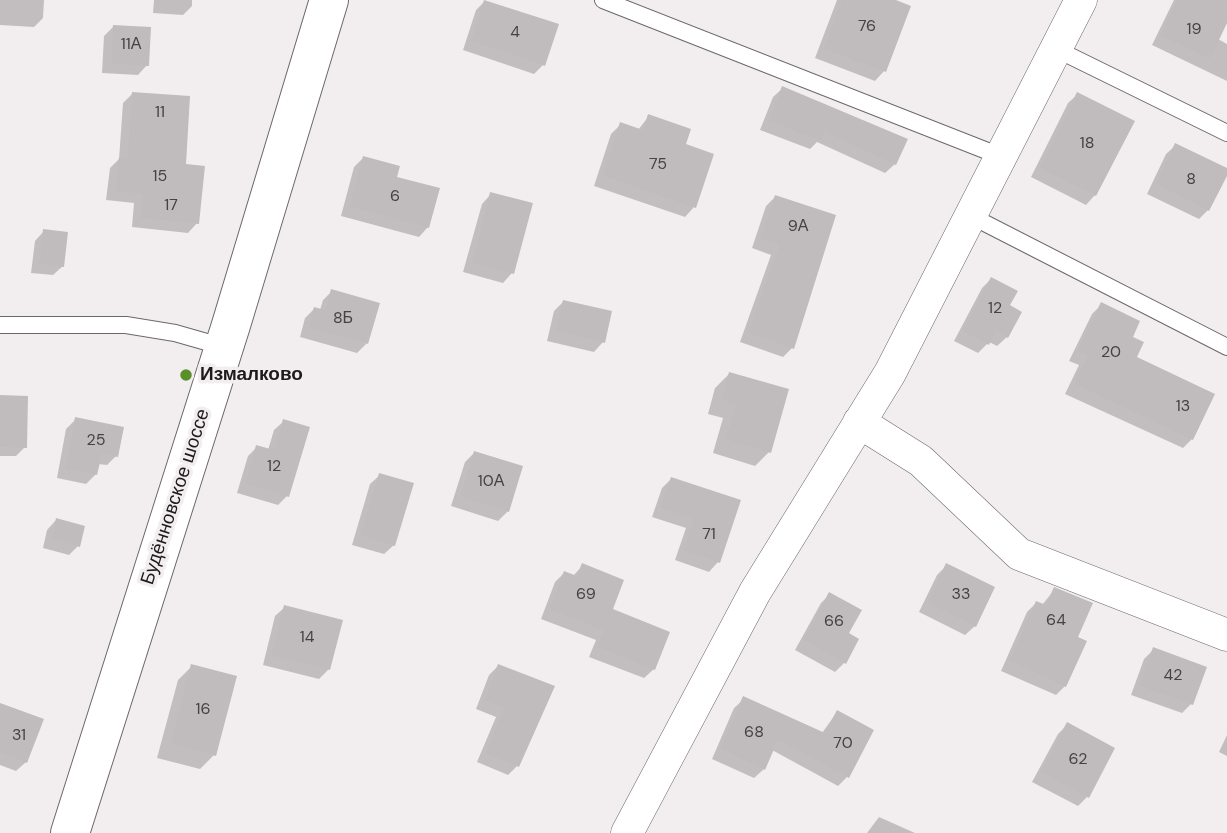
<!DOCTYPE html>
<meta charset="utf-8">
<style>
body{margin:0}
canvas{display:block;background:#f2eef0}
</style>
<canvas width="1227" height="833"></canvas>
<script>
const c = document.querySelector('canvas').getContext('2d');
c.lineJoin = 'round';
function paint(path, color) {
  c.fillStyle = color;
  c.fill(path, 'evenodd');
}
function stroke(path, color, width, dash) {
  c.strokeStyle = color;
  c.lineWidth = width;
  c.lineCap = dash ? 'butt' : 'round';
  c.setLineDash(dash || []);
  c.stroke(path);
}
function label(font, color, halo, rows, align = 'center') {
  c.font = font + ' "DM Sans",sans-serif';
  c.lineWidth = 7;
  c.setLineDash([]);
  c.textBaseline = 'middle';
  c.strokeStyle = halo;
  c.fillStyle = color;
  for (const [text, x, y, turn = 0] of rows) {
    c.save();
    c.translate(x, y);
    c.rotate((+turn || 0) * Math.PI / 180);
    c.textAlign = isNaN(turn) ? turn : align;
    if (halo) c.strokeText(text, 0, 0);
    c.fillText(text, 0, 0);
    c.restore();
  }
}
paint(new Path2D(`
 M0,0H44L43,18L34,27L0,25Z
 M154,0H192V6L183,15L153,13Z
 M837,0H891L909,7L884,71L875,81L815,58Z
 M1174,0H1227V19L1218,39L1227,44V81L1152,45Z
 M485,1L543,65L534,74L463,50L476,10Z
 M113,27L147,65L138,75L102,73L104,36Z
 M783,88L895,164L885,173L817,142L810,149L760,130L773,97Z
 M132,94L184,166L197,223L188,233L132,227L134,203L106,200L110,168L119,159L123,103Z
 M1078,94L1132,121L1095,195L1086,205L1031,177L1068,103Z
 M649,116L684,145L712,155L694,207L685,217L594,186L611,134L621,124L638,130Z
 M1176,145L1227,170L1208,210L1199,219L1147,194L1166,154Z
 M363,158L395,178L428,227L419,237L341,216L354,167Z
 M491,194L512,273L503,283L463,272L482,204Z
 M775,197L792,348L783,357L740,342L771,255L752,248L766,206Z
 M44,231L63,266L53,275L31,273L35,241Z
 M991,279L1008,306L1007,337L997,346L989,342L978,353L954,341L982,288Z
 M332,291L366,344L357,353L300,337L305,318L314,309L320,310L323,300Z
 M563,302L603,342L594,352L547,341L554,311Z
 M1101,305L1131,338L1135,358L1192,439L1183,448L1065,394L1079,365L1069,361L1092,314Z
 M729,374L769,452L755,466L713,453L723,418L708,414L715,388Z
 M0,397L25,447L16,456H0Z
 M76,419L116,456L107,465L98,464L96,474L86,484L57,478L66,429Z
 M284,421L287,496L278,505L237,493L248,456L257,447L268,450L274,430Z
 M474,453L508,511L498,521L451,506L465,462Z
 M380,475L394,545L384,554L352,545L370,484Z
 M671,479L739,501L718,562L709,572L675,560L686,528L652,517L662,488Z
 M56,520L78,546L69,555L43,548L47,530Z
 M583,565L654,669L644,678L589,657L596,640L541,619L555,582L564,573L573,576Z
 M946,566L975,626L965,635L919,612L937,575Z
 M1055,589L1076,638L1065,686L1056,695L1001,671L1027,612L1036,603L1042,605Z
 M830,594L846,634L844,663L835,672L795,650L821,603Z
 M285,607L340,621L328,670L319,679L263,665L275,616Z
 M1154,649L1191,704L1182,713L1131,695L1144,659Z
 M192,666L214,755L200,769L157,758L178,680Z
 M498,666L517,766L508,775L477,762L496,717L476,709L489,675Z
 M744,699L822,733L837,712L847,777L838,786L772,750L764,769L754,778L712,759L734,708Z
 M0,704L26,762L16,771L0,765Z
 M1067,725L1087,797L1078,806L1032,782L1058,734Z
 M1227,735V756L1219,752Z
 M879,817L915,833H867Z`), '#0003');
paint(new Path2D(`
 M484,0L559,24L545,66L471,41Z
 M842,0H896L911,6L886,72L823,49Z
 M1177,0H1227V23L1210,59L1160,36Z
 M113,25L151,27L149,66L111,64Z
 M782,86L908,139L896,165L824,132L821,141L768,121Z
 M132,92L190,96L186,164L205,166L199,224L140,218L143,194L115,192L119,157L127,158Z
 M1077,92L1135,121L1096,196L1039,168Z
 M648,114L691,129L686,144L714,154L696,208L602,176L620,122L643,130Z
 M1175,143L1227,168V176L1209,211L1155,184Z
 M363,156L400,166L397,177L440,188L429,228L349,207Z
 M490,192L533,203L514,274L472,263Z
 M775,195L836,215L794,349L748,333L779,245L760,239Z
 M43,229L68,232L64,267L39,264Z
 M991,277L1018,291L1010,305L1022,312L1008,338L996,331L989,345L962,331Z
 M331,289L380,303L368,344L308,328L314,307L325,310Z
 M563,300L612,311L605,343L555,331Z
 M1101,302L1140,321L1133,337L1144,342L1137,357L1215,394L1193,440L1074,384L1087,356L1077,351Z
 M729,372L789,389L771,453L725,439L736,405L721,400Z
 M0,395L28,396L27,448L0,447Z
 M75,417L124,427L118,457L102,454L97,475L65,469Z
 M283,419L310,427L289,497L245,484L256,445L274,450Z
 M474,451L523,466L509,512L460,497Z
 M379,473L414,483L395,546L360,536Z
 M671,477L741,500L720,563L683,551L694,519L660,508Z
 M56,518L85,526L80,547L52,539Z
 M582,563L624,580L613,609L670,632L655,670L597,647L604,631L549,609L564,571L577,576Z
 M946,563L995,587L976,627L927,603Z
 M1054,587L1093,603L1078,637L1087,641L1066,687L1009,661L1036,601L1046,605Z
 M829,592L862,610L849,633L859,639L846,664L803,640Z
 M284,605L343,620L330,670L271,656Z
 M1153,647L1207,667L1193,705L1139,686Z
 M191,664L237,676L216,756L170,744Z
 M498,664L555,686L519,767L485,753L504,708L484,700Z
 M743,696L825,733L837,710L874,730L849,778L778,740L765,770L720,749Z
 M0,703L44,719L27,763L0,753Z
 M1067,722L1115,748L1089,798L1040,772Z`), '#c0bcbe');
const lane = new Path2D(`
 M603,0L1000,156
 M1056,49L1227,133
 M969,215L1227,347
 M0,325H126L175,333L224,347`);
const street = new Path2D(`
 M859,422L921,461L1019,554L1227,635
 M627,833L755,592L890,373L1081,0`);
const secondary = new Path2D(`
 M70,833L231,325L329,0`);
stroke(lane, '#6c686a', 18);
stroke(street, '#6c686a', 33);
stroke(secondary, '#6c686a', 40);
stroke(lane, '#fff', 16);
stroke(street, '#fff', 32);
stroke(secondary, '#fff', 38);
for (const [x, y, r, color] of [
 [186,375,7,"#5b8f27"]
]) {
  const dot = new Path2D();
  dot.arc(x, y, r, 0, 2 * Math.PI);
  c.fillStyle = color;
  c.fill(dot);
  stroke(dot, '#f2eef0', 2.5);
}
label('16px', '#454244', null, [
 ["76",867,27],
 ["19",1194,30],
 ["4",515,33],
 ["11А",131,45],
 ["11",160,113],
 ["18",1087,144],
 ["75",658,165],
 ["15",160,177],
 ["8",1191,180],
 ["6",395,197],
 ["17",171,206],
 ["9А",798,227],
 ["12",995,309],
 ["8Б",343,319],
 ["20",1111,353],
 ["13",1183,407],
 ["25",96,441],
 ["12",274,467],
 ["10А",491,482],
 ["71",709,535],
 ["69",586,595],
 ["33",961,595],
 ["64",1056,621],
 ["66",834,622],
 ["14",307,638],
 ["42",1173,676],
 ["16",203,710],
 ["68",754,733],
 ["31",19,736],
 ["70",843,744],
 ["62",1078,760]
]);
label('bold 19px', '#1c1a1b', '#f2eef0', [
 ["Измалково",200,375]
], 'left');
label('19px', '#1c1a1b', '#f2eef0', [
 ["Будённовское шоссе",176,497,-72]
]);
</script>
